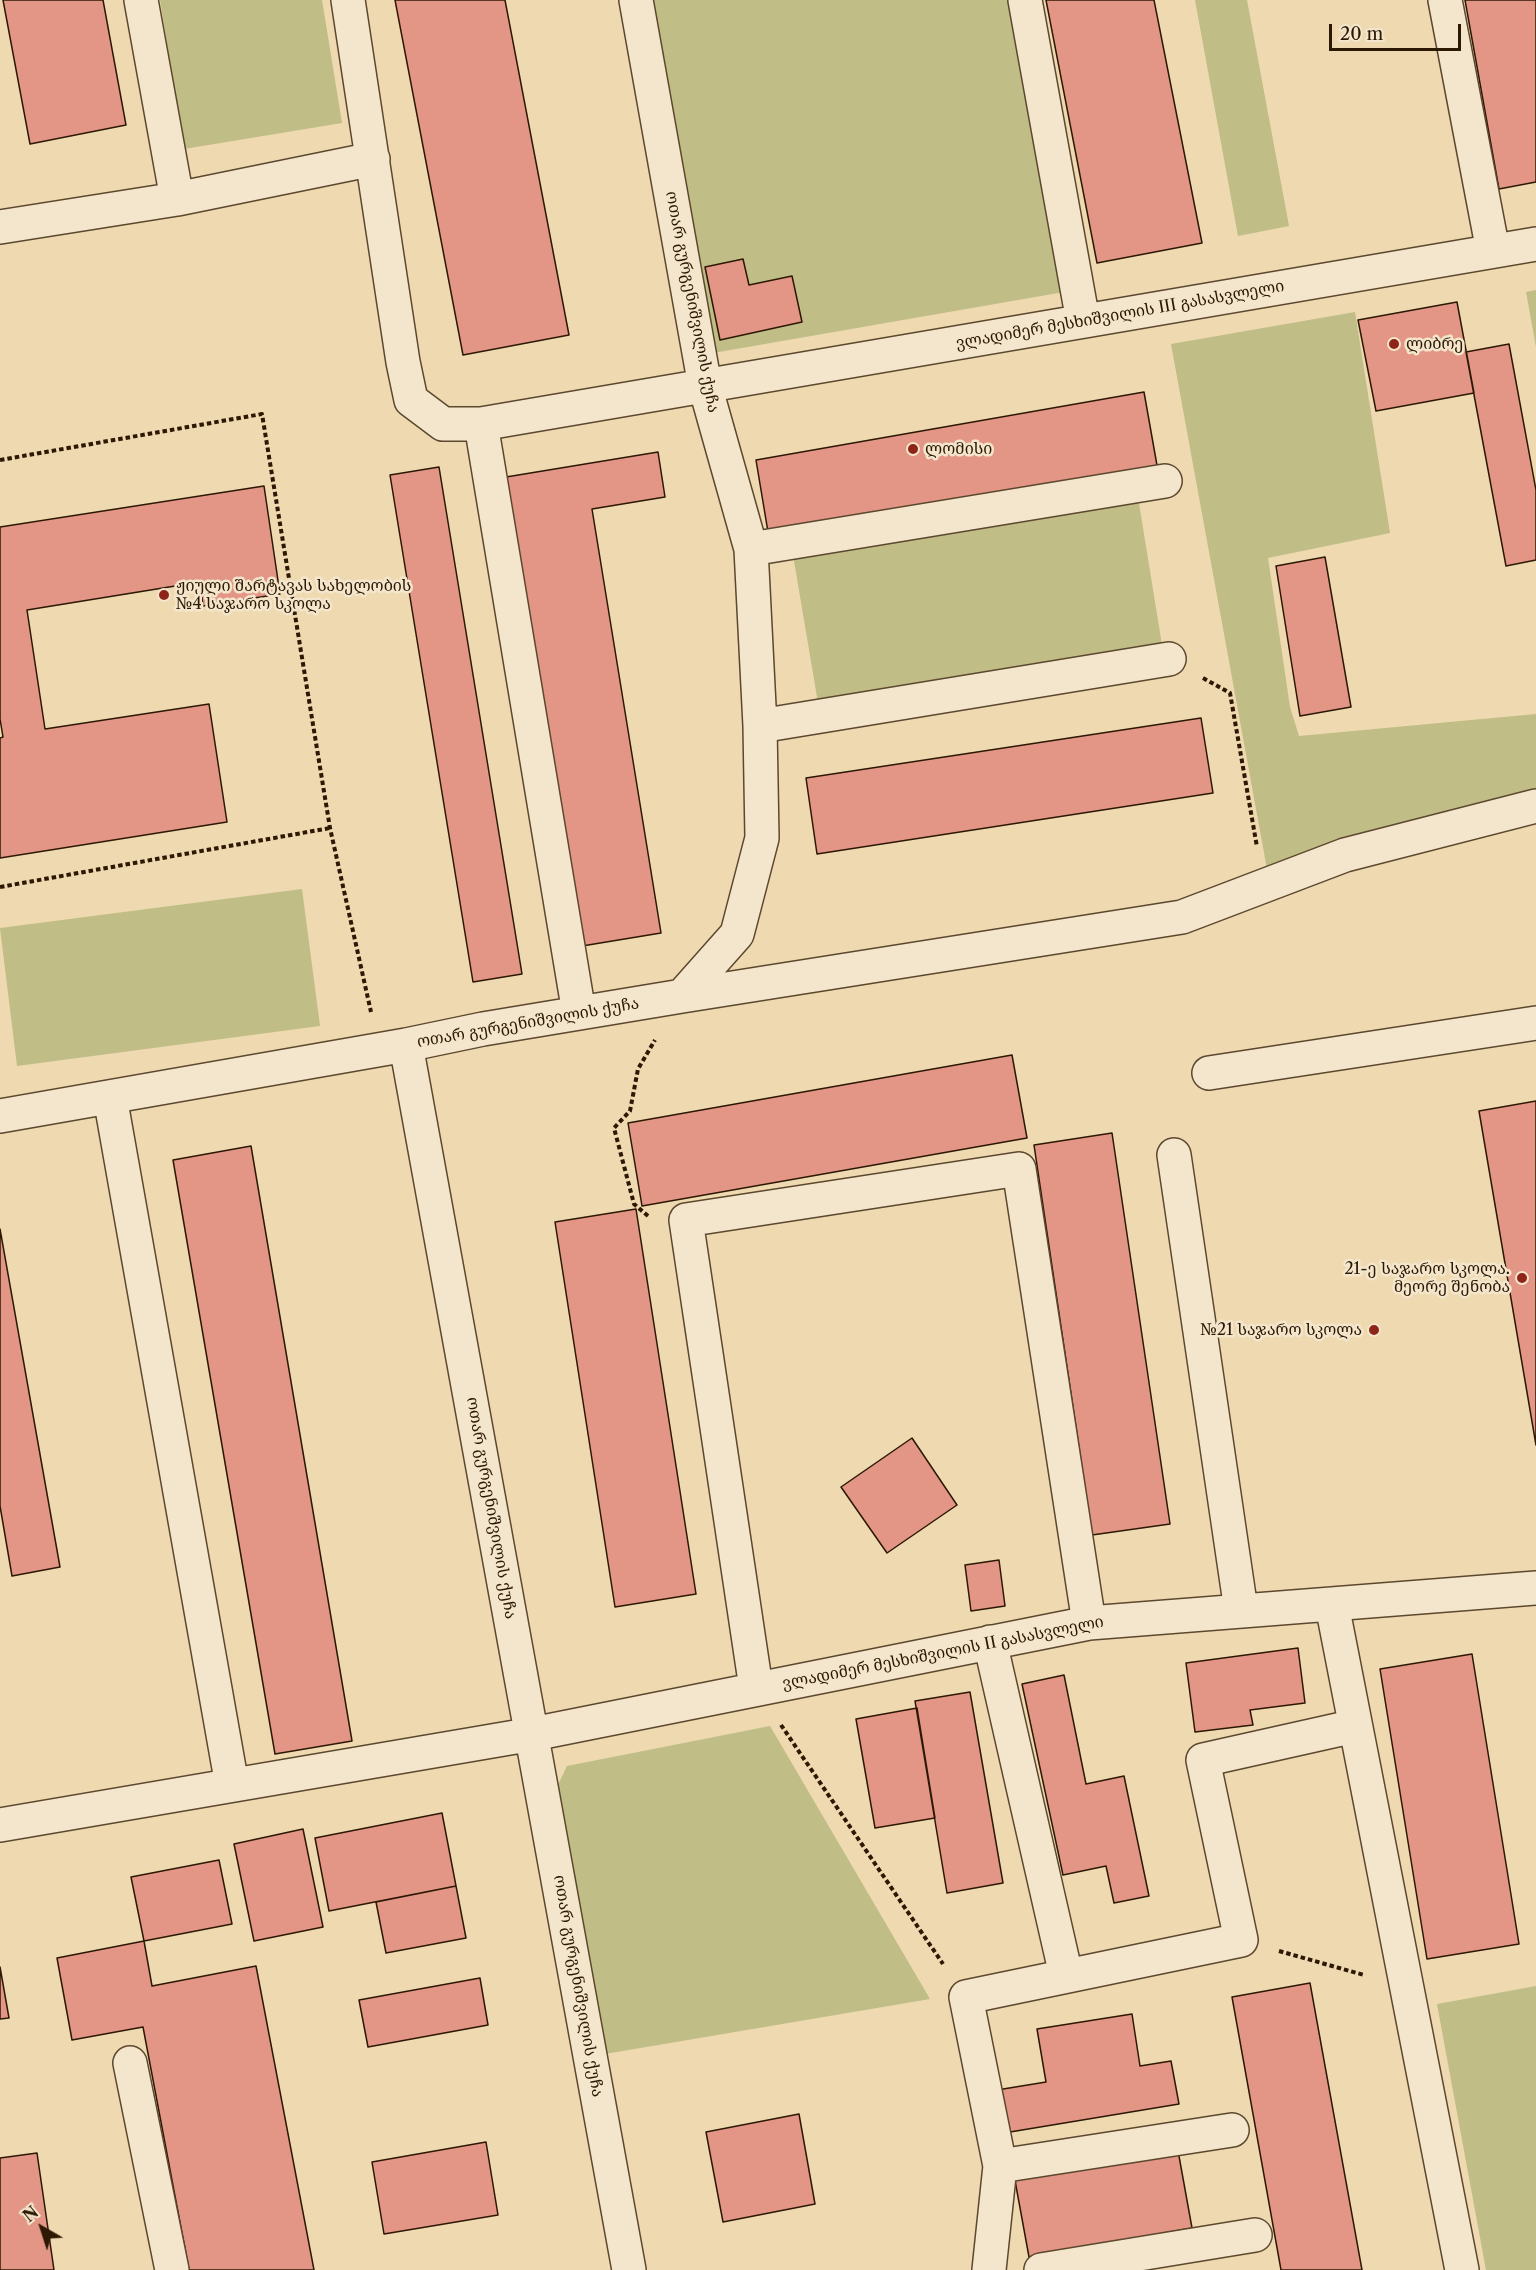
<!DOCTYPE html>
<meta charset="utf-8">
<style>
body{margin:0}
#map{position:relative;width:1536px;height:2270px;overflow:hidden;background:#eed9b0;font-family:"Libre Caslon Text",serif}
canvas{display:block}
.north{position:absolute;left:12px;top:2198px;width:60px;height:60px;-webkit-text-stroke:4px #f4e6cc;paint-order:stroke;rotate:321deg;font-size:16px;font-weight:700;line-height:24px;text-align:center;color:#2c1803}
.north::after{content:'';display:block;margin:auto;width:21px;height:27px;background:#2c1803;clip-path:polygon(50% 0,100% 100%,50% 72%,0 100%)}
.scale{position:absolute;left:1329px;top:24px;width:132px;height:27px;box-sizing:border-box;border:3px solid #2c1803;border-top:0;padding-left:8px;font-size:18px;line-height:21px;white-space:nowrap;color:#2c1803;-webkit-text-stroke:4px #f4e6cc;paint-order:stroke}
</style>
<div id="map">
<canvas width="1536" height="2270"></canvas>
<div class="north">N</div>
<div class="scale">20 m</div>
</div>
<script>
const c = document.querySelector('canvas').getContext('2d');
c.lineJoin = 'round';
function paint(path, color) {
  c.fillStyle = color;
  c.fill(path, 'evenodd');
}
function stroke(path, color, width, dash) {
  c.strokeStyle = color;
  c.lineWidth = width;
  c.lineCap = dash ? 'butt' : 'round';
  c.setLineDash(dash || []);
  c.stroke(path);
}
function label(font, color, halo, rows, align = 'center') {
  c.font = font + ' "Libre Caslon Text","Noto Serif Georgian",serif';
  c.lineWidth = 5;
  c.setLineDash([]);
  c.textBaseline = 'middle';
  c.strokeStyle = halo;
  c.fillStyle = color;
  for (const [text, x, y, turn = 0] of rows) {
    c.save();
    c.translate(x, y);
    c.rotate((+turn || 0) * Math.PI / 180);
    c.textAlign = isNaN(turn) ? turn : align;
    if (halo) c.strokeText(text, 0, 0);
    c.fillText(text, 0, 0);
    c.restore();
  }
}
paint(new Path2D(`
 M160,0H322L342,123L184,149Z
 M649,0H1011L1064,292L713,353Z
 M1195,0H1247L1289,226L1238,236Z
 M1536,290V347L1526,292Z
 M1355,312L1390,533L1268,558L1290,707L1299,736L1536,714V796L1267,869L1171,344Z
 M1138,497L1162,645L818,703L793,555Z
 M302,889L320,1026L17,1066L0,928Z
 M770,1726L930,1999L605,2054L557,1787L567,1766Z
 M1536,1986V2270H1486L1437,2004Z`), '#c0bd86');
const building = new Path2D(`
 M3,0H103L126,125L30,144Z
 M395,0H505L569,335L463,355Z
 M1046,0H1154L1202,243L1097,263Z
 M1465,0H1536V182L1499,189Z
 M743,259L749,285L792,276L802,322L720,340L705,267Z
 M1457,302L1474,393L1376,411L1358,320Z
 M1509,344L1536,490V560L1506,566L1466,352Z
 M1144,392L1158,471L769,538L756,460Z
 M658,452L665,497L592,509L661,933L576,947L500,478Z
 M439,467L522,974L473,982L390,475Z
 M264,486L280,594L203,606L200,582L27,610L45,729L209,704L227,822L0,858V738L3,737L0,719V527Z
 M1325,557L1351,707L1300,716L1276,566Z
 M1201,718L1213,793L817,854L806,778Z
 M1012,1055L1027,1138L642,1206L628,1123Z
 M1536,1101V1445L1479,1111Z
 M1112,1133L1170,1524L1092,1535L1034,1145Z
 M251,1146L352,1741L275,1754L173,1160Z
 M636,1209L696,1594L615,1607L555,1222Z
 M0,1229L60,1567L12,1576L0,1506Z
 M912,1438L957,1505L887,1553L841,1487Z
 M999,1560L1005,1606L971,1611L965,1565Z
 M1298,1648L1305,1703L1250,1710L1253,1725L1195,1732L1186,1663Z
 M1472,1654L1519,1944L1427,1959L1380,1669Z
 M1064,1675L1086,1784L1124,1776L1149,1896L1114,1903L1106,1866L1063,1875L1022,1684Z
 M970,1692L1003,1883L947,1893L915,1701Z
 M917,1708L935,1818L875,1828L856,1719Z
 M442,1813L456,1886L329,1911L315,1838Z
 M303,1829L323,1927L254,1941L234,1844Z
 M219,1860L232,1924L144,1941L131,1877Z
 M456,1886L466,1938L386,1953L376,1902Z
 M144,1941L152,1986L256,1966L314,2270H189L143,2027L72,2040L57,1958Z
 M0,1967L9,2018L0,2019Z
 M480,1978L488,2025L368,2047L359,2000Z
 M1310,1983L1362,2270H1281L1232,1997Z
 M1132,2014L1140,2066L1171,2061L1179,2104L1004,2133L997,2090L1046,2082L1037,2029Z
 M799,2114L815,2204L723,2222L706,2132Z
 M486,2142L498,2215L384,2234L372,2162Z
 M1177,2145L1192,2228L1029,2257L1014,2175Z
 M37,2153L54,2270H0V2158Z`);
paint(building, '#e39686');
stroke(building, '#2c1803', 1.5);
const minor = new Path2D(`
 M141,0L177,199
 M348,0L403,362L411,400L443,424H481L1536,244
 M1025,0L1083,321
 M1445,0L1493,251
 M0,227L177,199L373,159
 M481,424L579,1013
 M751,549L1165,481
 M760,726L1169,659
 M682,996L1182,917L1345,855L1536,806
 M406,1045L629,2270
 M1209,1073L1536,1023
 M110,1097L232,1785
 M0,1116L406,1045L483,1029L682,996L737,934L762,838L760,726L751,549L705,386L636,0
 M1174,1155L1241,1610
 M1332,1605L1462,2270
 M990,1642L1066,1975
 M756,1688L686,1220L1019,1169L1089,1623
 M0,1825L533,1734L1089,1623L1536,1588
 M130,2063L172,2270
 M1000,2166L1232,2130
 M989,2270L1000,2166L966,1997L1241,1940L1203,1760L1355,1726
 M1041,2270L1255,2235`);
stroke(minor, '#5c482e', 36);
stroke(new Path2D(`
 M0,460L262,414L330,828L371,1012
 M1203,678L1230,693L1257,847
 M0,887L330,828
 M648,1216L634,1204L614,1128L630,1111L638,1069L655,1040
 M781,1725L943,1964
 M1279,1951L1364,1975`), '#2c1803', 4, [4.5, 3]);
stroke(minor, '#f4e6cc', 33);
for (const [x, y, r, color] of [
 [1394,344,6,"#8f2418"],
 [913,449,6,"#8f2418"],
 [164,595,6,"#8f2418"],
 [1522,1278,6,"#8f2418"],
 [1374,1330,6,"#8f2418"]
]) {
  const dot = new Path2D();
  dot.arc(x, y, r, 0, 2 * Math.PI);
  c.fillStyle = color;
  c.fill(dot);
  stroke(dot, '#f4e6cc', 2);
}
label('16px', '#2c1803', '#f4e6cc', [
 ["ოთარ გურგენიშვილის ქუჩა",692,302,79],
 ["ვლადიმერ მესხიშვილის III გასასვლელი",1120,315,-10],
 ["ოთარ გურგენიშვილის ქუჩა",528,1023,-10],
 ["ოთარ გურგენიშვილის ქუჩა",491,1508,80],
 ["ვლადიმერ მესხიშვილის II გასასვლელი",943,1653,-11],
 ["ოთარ გურგენიშვილის ქუჩა",578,1986,80]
]);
label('16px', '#2c1803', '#f4e6cc', [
 ["ლიბრე",1406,344],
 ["ლომისი",925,449],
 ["ჟიული შარტავას სახელობის",176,586],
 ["№4 საჯარო სკოლა",176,604],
 ["21-ე საჯარო სკოლა.",1510,1269,"right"],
 ["მეორე შენობა",1510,1287,"right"],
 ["№21 საჯარო სკოლა",1362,1330,"right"]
], 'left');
</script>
